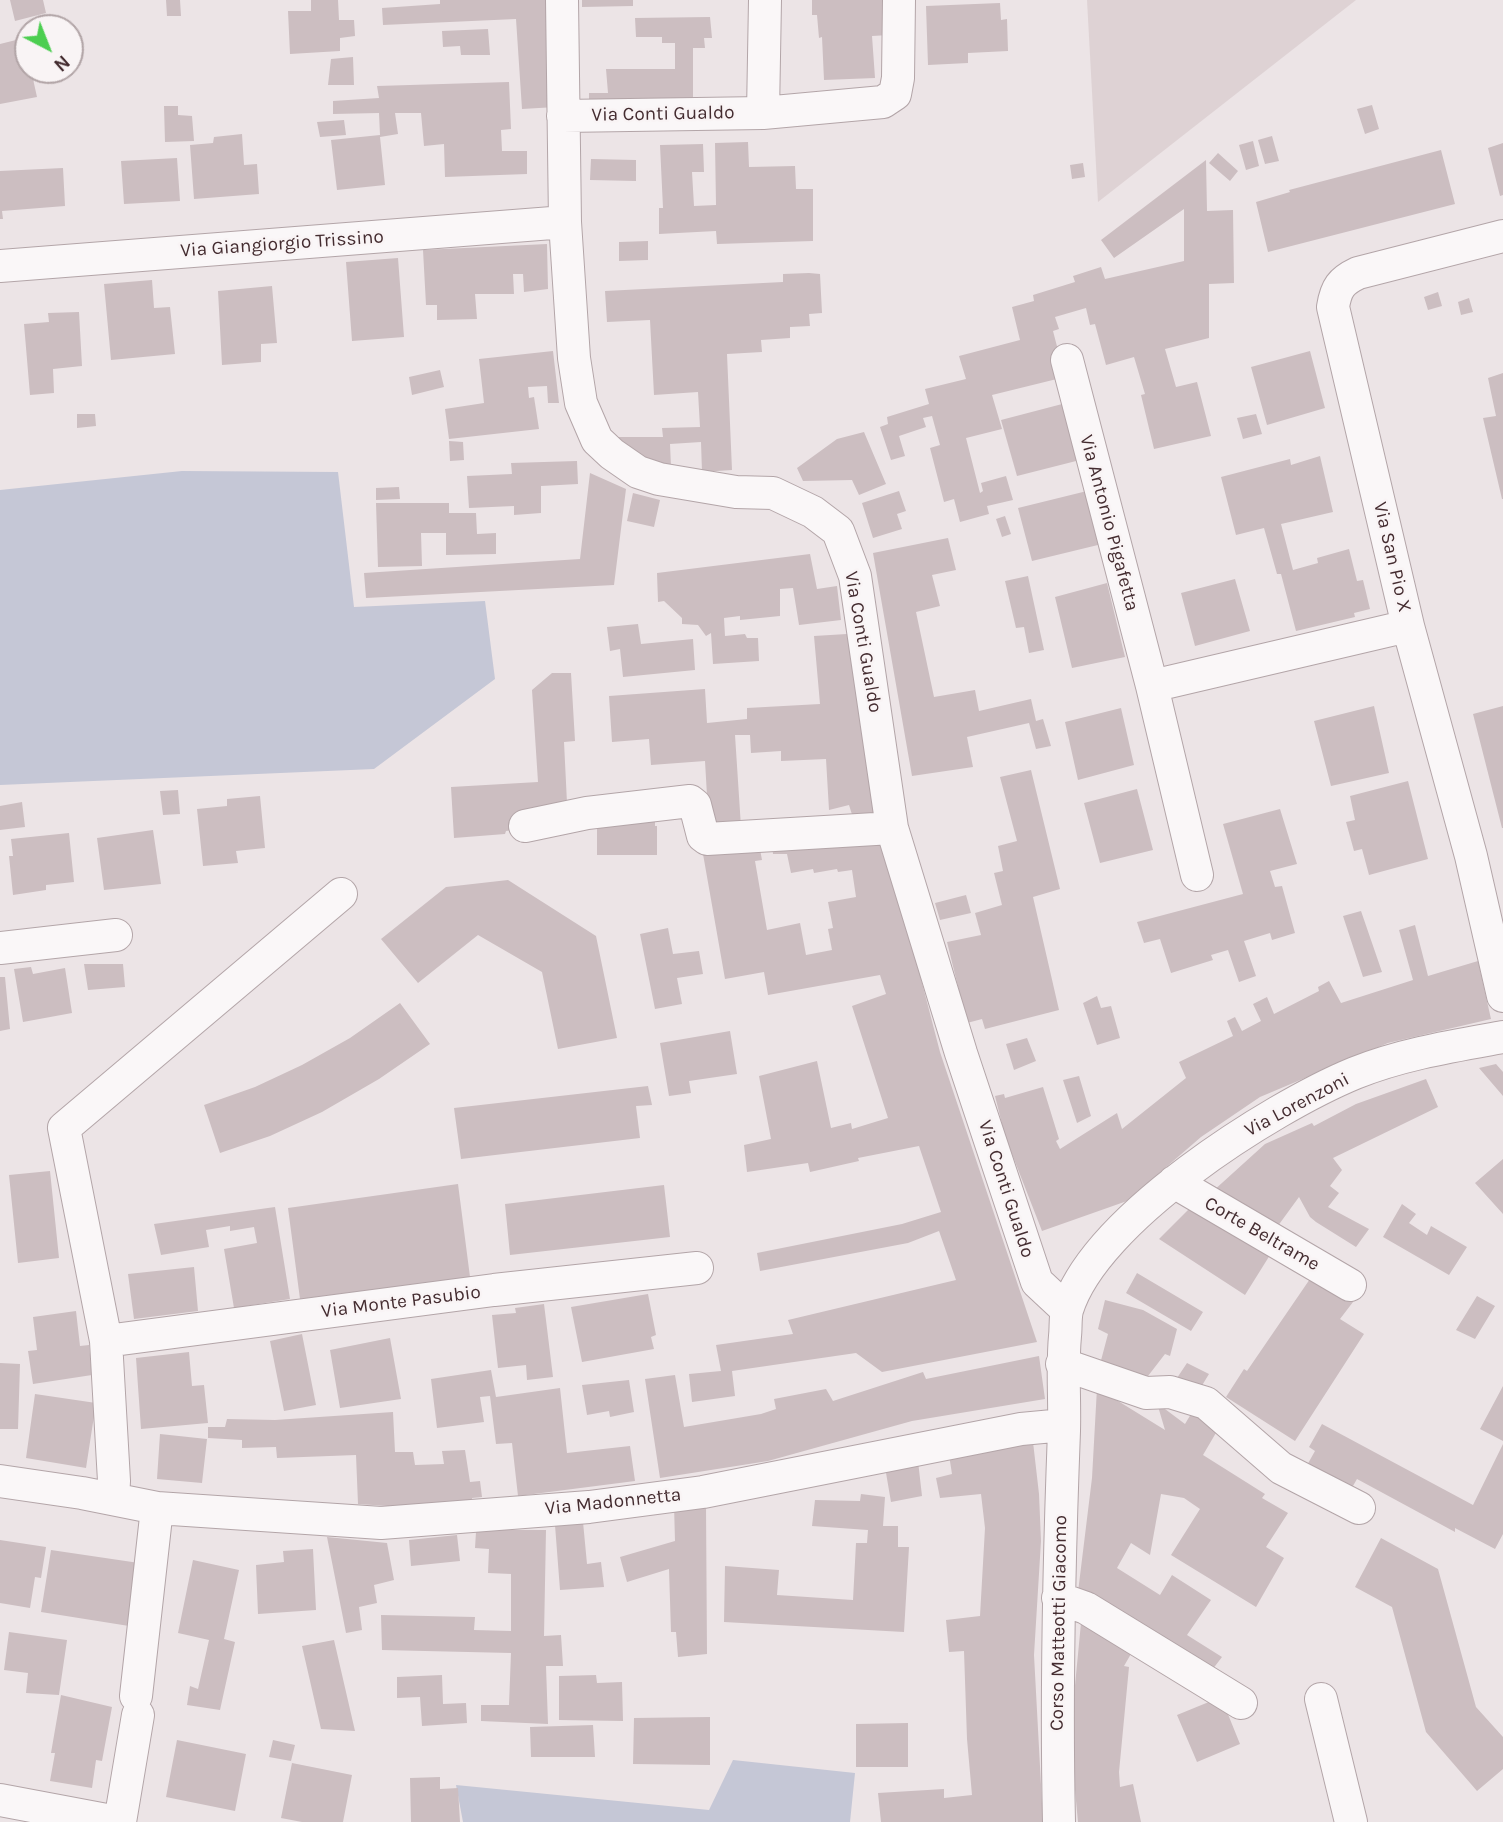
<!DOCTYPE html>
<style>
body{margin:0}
#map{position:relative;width:1503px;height:1822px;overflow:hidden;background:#ece4e6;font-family:Karla,sans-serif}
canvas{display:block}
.north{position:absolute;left:14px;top:14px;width:70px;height:70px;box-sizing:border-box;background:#f9f4f5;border:2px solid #b1a4a6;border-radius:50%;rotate:138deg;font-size:19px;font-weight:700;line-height:28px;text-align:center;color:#442c30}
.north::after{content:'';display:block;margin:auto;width:24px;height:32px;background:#4cce50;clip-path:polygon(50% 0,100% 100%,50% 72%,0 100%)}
</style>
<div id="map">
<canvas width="1503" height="1822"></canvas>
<div class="north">N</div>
</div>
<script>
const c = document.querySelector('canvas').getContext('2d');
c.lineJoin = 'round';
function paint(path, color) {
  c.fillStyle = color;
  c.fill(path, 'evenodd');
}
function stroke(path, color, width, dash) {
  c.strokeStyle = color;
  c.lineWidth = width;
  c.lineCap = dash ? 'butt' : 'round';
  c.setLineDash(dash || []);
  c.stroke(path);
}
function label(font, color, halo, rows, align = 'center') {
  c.font = font + ' Karla,sans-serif';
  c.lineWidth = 5;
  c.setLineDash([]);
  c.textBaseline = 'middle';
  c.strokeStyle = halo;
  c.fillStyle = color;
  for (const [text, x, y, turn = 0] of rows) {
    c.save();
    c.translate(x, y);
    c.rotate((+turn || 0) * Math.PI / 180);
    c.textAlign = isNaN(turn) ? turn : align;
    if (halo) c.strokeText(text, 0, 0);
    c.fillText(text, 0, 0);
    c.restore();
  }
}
paint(new Path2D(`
 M1087,0H1356L1098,202Z`), '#ded2d4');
paint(new Path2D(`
 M182,471L338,472L354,607L485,601L495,679L374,769L0,785V490Z
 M733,1760L855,1773L850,1822H463L456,1785L709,1810Z`), '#c5c7d6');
paint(new Path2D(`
 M10,0H43L46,13L15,21Z
 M166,0H180L181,16H167Z
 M311,0H338L339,20H354L355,36L340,38V51L290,54L288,11H311Z
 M440,0H550L556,107L522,109L516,19L383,25L382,8L440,4Z
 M582,0H633V6L582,7Z
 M812,0H888L889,35L872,36L875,78L824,80L822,37L819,38L817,15H812Z
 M1000,3L1001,20L1007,19L1008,51L968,53V63L928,65L926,6Z
 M710,17L712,38H704L705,48H693V106H589V93H608L606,69H675V43H662V37H636L635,18Z
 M488,29L490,55H461L460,46L443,47L442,31Z
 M24,38L28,70H31L37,97L0,104V44Z
 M353,57L354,85H328L331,59Z
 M509,82L511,129L501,130L502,151H527V174L445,177L444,144L424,146L421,113H395L398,134L380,137L385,185L337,190L331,140L380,135L379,113L333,114V101L379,98L377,86Z
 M1372,105L1379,129L1365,134L1357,109Z
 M164,106H178V115L192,116L194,141L165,142Z
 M344,120L346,135L320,137L317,122Z
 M242,134L244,165L257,164L259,194L194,199L190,145L213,143L214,137Z
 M1272,136L1279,161L1265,164L1258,140Z
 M1253,141L1259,166L1246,170L1239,145Z
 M748,142L749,167L795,166L796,189H813V241L717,244L716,231L659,234V208H663L660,145L703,144L704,172H692L694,206L716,205L715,143Z
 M1503,143V195L1500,196L1488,148Z
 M1441,150L1455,204L1268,252L1256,202L1290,192L1289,190Z
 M1218,153L1238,171L1230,181L1209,163Z
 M177,158L180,201L124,204L121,161Z
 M591,159L636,160V181L590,180Z
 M1206,160L1207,211L1233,210L1234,283L1209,284V338L1165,349L1176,387L1197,382L1211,436L1154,449L1141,395L1145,394L1134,357L1106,365L1095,324L1090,325L1086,308L1055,317L1059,329L1053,331L1065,377L992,395L1002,429L966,438L980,493L983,491L981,483L1006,476L1013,500L987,506L989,514L960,522L954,499L944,502L930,448L940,445L932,416L923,418L926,427L899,436L905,456L891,460L880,427L888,424L887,417L929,404L925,389L966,379L959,356L1020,340L1012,307L1034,301L1033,295L1075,282L1073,276L1101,267L1105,279L1184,261V209L1114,258L1101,240Z
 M1083,163L1085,177L1072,179L1070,165Z
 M63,168L65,206L2,211L3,219H0V171Z
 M648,241V260L619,261V242Z
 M547,244L548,289L524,292L523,274H513L514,294H475L477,319L437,320V305H426L423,250Z
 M398,258L404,337L352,341L346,262Z
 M809,273L820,274L822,313L809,314L810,326L790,327V338L761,340L762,352L727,354L732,470L702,472L701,442L670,444L671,467H650L618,443V437H663L662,428L700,427L698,392L654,395L650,320L607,322L605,291L783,282V274Z
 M152,280L154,308L170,307L175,354L111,360L104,284Z
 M272,286L277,343L261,344V362L222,365L218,291Z
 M1438,292L1442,306L1428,310L1424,297Z
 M1469,298L1473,312L1461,315L1458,302Z
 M79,312L82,366L53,369L54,393L30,395L24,324L49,322L48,313Z
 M553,351L559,403H548L547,386L528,387L529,398L534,397L539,429L449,439L445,409L484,403L479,359Z
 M1310,351L1325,408L1267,425L1251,367Z
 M440,370L444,387L412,395L409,377Z
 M1503,373V499H1502L1483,418L1496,416L1488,378Z
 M1066,403L1080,460L1017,476L1001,420Z
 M77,414H95L96,426L77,428Z
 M1256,414L1262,434L1243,439L1237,418Z
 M864,432L886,484L859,495L852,480L803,481L797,468L837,439Z
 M449,441L463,442L464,460L450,461Z
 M1320,456L1333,512L1281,524L1293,570L1318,563L1317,558L1349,549L1357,581L1363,580L1370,609L1354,613L1355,617L1296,631L1281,574H1277L1264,528L1236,535L1221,477L1290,459L1291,465Z
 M577,461L578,484L541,486V513L514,515V506L469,508L467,476L512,474L511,463Z
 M590,473L626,489L614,585L366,598L364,573L580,559Z
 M399,487L400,499L376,500V488Z
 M899,491L906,511L897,514L902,529L873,538L862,503Z
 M1087,491L1102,544L1032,561L1018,508Z
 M633,493L660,500L654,527L627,521Z
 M376,503H449V513H476L477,534L496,533V554L446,555V533H421L422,566L378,567Z
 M1005,516L1011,534L1002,537L996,519Z
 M948,538L956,570L932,575L940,606L916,612L934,697L975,690L979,711L1031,699L1036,721L1043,719L1051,746L1036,749L1029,723L967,737L973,767L912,776L873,553Z
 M810,554L817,589L837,586L841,620L799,625L793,588L780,589V616L740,620V616L724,618L725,636L745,634L747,638H758L759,661L713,664L711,633L706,636L698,625L682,624V618L664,601L658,602L657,573Z
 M1028,576L1044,650L1029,653L1024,627L1016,628L1005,581Z
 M1235,579L1250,631L1195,646L1181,593Z
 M1107,583L1125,657L1072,668L1055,597Z
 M638,624L641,644L693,639L695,670L623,677L620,649L610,651L607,627Z
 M847,634L863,723L875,815L855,824L849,805L829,810L826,759L781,761V751L751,753L750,735H735L741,827L709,830L705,761L651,765L649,739L612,742L609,696L705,689L707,723L747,719V708L820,704L814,636Z
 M552,673H571L575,741L564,742L567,803L552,804L553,814L521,829L506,831L505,834L454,838L451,787L538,782L532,690Z
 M1374,706L1389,773L1331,786L1314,721Z
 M1503,706V828H1502L1473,714Z
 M1121,708L1134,765L1078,780L1065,722Z
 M1031,770L1060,889L1033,897L1059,1010L985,1029L982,1019L967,1023L947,942L981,935L975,913L1002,905L994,873L1003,871L998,846L1017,841L1000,777Z
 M1408,781L1428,859L1369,875L1362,849L1354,851L1346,822L1355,820L1350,796Z
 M1137,789L1153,850L1100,863L1084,803Z
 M178,790L180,814L163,815L160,791Z
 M260,796L265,848L236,851L238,863L203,866L197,809L227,806V799Z
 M22,802L25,827L0,830V806Z
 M1280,809L1297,864L1270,871L1275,887L1282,886L1295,933L1272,940L1270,933L1244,941L1256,976L1239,982L1228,950L1211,955L1213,960L1171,973L1160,939L1144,943L1137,922L1243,894L1223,824Z
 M626,820H655V826H657V855H597V825H626Z
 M153,830L161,884L104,890L97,838Z
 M69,833L74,882L46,885V890L13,895L9,856H13L11,839Z
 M883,833L940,1052L1037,1342L882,1372L856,1353L732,1371L735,1396L692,1402L689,1374L721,1371L716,1345L793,1334L788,1320L956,1280L939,1231L908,1243L760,1271L757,1253L902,1224L941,1212L919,1146L858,1158L859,1161L810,1172L808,1163L747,1172L744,1145L771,1139L759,1076L817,1061L831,1128L851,1123L852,1129L888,1118L852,1006L886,994L880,975L768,995L764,972L725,979L703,854L759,844L762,860L755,861L767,930L800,923L806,955L832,950L828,929L833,928L828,902L856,897L852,870L838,872L837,869L814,873L813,869L791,873L787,854H773L772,844Z
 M508,880L596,936L617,1038L558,1049L542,972L478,935L418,983L381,939L446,887Z
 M966,895L971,913L940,920L935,903Z
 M1361,911L1382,972L1363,977L1343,916Z
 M1415,925L1428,976L1478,961L1491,1019L1388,1043L1260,1097L1201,1137L1127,1201L1042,1231L1005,1136L995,1096L1004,1094L1005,1098L1043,1087L1059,1139L1056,1141L1060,1149L1117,1113L1122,1129L1186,1078L1179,1062L1233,1036L1227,1021L1235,1017L1242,1031L1261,1021L1253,1004L1267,997L1274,1014L1319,991L1318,987L1329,981L1341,1003L1413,980L1399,930Z
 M668,928L673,954L699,951L703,974L677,978L682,1004L655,1009L640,934Z
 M84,964H123L125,987L88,990Z
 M31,967L33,974L65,968L72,1013L23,1022L14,969Z
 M0,977H5L10,1029L0,1031Z
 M1097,996L1101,1008L1111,1006L1120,1038L1097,1045L1083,1003Z
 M400,1003L430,1044L379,1079L322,1112L270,1136L220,1153L204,1105L255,1087L302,1065L350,1038Z
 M730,1031L737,1074L689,1081L691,1093L669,1096L660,1043Z
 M1027,1038L1036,1061L1014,1070L1006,1044Z
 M1496,1064L1503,1072V1096L1479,1068Z
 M1079,1076L1091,1116L1077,1123L1063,1080Z
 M1426,1079L1438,1107L1333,1158L1342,1170L1330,1186L1339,1193L1328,1207L1369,1229L1356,1247L1316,1222L1310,1217L1299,1197L1272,1234L1212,1192L1265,1144L1312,1123L1314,1126L1356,1104Z
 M648,1086L652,1105L636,1106L640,1138L461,1159L454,1108Z
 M1503,1159V1214L1475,1183Z
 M50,1171L59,1258L18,1263L9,1175Z
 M458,1184L470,1277L300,1299L288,1208Z
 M664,1185L670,1237L510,1255L505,1204Z
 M1402,1204L1416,1214L1409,1223L1427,1235L1431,1226L1467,1247L1449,1275L1383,1237Z
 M1192,1206L1275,1247L1245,1295L1159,1239Z
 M275,1207L290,1299L234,1308L224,1249L257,1243L254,1227L230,1231V1226L206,1230L209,1247L161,1255L154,1224Z
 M194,1267L198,1311L134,1319L128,1274Z
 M1137,1273L1203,1312L1191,1331L1126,1293Z
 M1312,1276L1353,1302L1340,1319L1364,1334L1295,1441L1226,1397L1244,1369L1247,1371Z
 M648,1294L656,1335L651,1337L654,1349L582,1362L571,1307Z
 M1477,1296L1495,1306L1475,1339L1456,1330Z
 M1105,1300L1143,1310L1177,1329L1170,1356L1165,1354L1148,1376L1099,1368L1108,1334L1098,1329Z
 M544,1304L553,1377L527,1380L526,1365L498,1368L492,1315L516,1313L515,1308Z
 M76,1311L80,1346L89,1345L92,1375L33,1384L28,1351L37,1350L33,1317Z
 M302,1334L316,1405L284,1411L270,1341Z
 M390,1338L401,1399L340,1408L330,1350Z
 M189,1352L192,1386L204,1385L208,1423L141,1429L136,1358Z
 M1039,1356L1045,1399L912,1421L768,1461L660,1478L645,1379L675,1375L684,1427L761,1414L776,1409L774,1399L826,1389L833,1401L923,1372L926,1379Z
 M0,1363L20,1364L18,1429H0Z
 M1187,1363L1209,1374L1198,1392L1177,1378Z
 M491,1370L496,1397L560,1388L567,1453L630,1446L635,1481L518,1496L512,1443L496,1444L490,1396L480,1397L484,1422L437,1428L431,1379Z
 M629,1380L634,1412L610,1417L609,1411L587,1415L582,1385Z
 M1503,1386V1441L1480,1429Z
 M1097,1388L1165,1430L1157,1403L1185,1424L1194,1409L1220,1426L1203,1455L1265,1494L1262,1498L1288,1513L1266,1547L1284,1558L1256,1607L1171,1555L1200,1509L1184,1498L1161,1494L1150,1555L1131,1543L1117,1568L1160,1595L1172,1575L1211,1600L1187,1635L1222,1657L1209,1674L1078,1592L1092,1478Z
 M35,1394L96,1403L86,1468L26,1458Z
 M393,1412L395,1452H413L415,1465L444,1464L442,1451L465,1450L470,1482L480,1481L482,1497L472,1498V1501L388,1506L358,1504L356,1455L277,1458L276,1447L242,1448V1440L208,1438V1427H225L227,1419L275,1420Z
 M1322,1424L1473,1505L1503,1444V1534L1495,1549L1455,1528V1532L1357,1479L1350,1491L1306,1467L1315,1451L1309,1447Z
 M160,1434L207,1439L202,1483L157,1479Z
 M1033,1442L1039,1494L1041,1541L1034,1655L1043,1822H881L878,1793L944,1789V1798L972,1795L967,1739L964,1651L949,1652L946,1620L980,1616L985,1528L981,1494L940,1498L936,1478L952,1474L949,1455Z
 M918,1461L922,1496L891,1502L885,1467Z
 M861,1494L885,1497L883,1526H898V1547H909L904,1632L724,1622L725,1566L779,1570L777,1595L853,1600L856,1543H867L868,1530L812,1526L815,1500L860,1501Z
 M674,1505L706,1506L707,1654L678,1657L676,1632H671L669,1569L627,1582L620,1557L675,1541Z
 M583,1522L587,1564L601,1562L604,1587L560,1590L555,1525Z
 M489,1530H546L544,1636L561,1635L563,1666H546L548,1724L481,1721V1705H509L511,1653L382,1650L381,1615L475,1617L474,1630L511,1631V1574L488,1573L489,1549L475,1548L476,1532Z
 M457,1535L460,1561L411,1566L409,1540Z
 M327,1537L387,1543L394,1580L374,1585L377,1603L359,1607L362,1630L346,1633Z
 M1381,1538L1438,1569L1476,1707L1503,1737V1769L1477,1791L1426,1732L1392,1607L1355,1587Z
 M0,1540L46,1547L41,1578L35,1577L30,1608L0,1603Z
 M313,1549L316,1610L258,1614L256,1565L284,1562L283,1551Z
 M51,1550L139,1563L129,1626L41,1612Z
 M193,1560L239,1570L224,1639L235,1642L220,1710L187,1705L190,1686L198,1689L209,1640L178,1633Z
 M1081,1623L1135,1647L1124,1666L1129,1667L1119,1772L1120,1787L1133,1784L1141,1822H1078L1072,1758L1073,1706Z
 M9,1632L67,1640L59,1695L26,1693L28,1673L4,1670Z
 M334,1640L355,1731L321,1729L302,1646Z
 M442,1675L443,1704L466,1703L467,1723L422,1726L420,1697L397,1698V1677Z
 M596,1675L597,1683L622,1682L623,1721L559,1720V1676Z
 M61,1695L112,1707L102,1761L96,1760L92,1788L50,1781L55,1753H51Z
 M1221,1697L1240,1744L1197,1762L1177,1715Z
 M710,1717V1765L633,1764L634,1718Z
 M908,1723V1767H856V1724Z
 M593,1725L595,1757H531L530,1727Z
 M177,1740L246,1754L235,1811L166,1797Z
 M273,1740L295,1745L291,1761L269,1757Z
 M292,1763L352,1775L343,1822H302L281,1818Z
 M440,1777V1789L458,1788L460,1822H411L410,1778Z`), '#ccbec1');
const minor = new Path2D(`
 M562,0L565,222L574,358L581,403L597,440L612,454L638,472L659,479L736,492L773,493L813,512L838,531L855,576L892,828L961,1053L1037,1282L1067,1310
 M763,113L883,102L895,94L898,78L899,0
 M563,116L763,113L765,0
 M1503,236L1358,273C1341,281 1336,288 1333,307L1408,626L1471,856L1503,996
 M0,266L565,222
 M1067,360L1152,686L1197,875
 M1152,686L1408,626
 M525,826L587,813L690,801L695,805L703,836L707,839L892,828
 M0,948L116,935
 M1174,1182L1350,1285
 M106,1341L494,1290L697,1268
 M1062,1364L1146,1393L1170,1392L1206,1403L1281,1468L1359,1508
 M0,1481L82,1493L157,1508L381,1523L589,1507L703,1492L1021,1429L1064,1425
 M113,1498L114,1481L106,1341L64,1128L341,894
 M1058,1598L1086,1608L1241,1703
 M136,1696L157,1508
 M1321,1699L1351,1822
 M0,1800L117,1822
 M120,1822L138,1715
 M1059,1822C1056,1692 1059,1562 1064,1431C1065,1399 1062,1368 1065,1336C1066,1328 1065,1318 1067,1310C1094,1220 1270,1108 1355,1073C1402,1054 1453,1046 1503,1037`);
stroke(minor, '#b3a5a8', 34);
stroke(minor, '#faf7f8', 32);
label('19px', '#442c30', '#f9f4f5', [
 ["Via Conti Gualdo",663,114,-1],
 ["Via Giangiorgio Trissino",282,244,-4],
 ["Via Antonio Pigafetta",1109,523,75],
 ["Via San Pio X",1392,557,77],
 ["Via Conti Gualdo",863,642,80],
 ["Via Lorenzoni",1297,1105,-28],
 ["Via Conti Gualdo",1006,1189,72],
 ["Corte Beltrame",1262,1234,30],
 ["Via Monte Pasubio",401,1302,-7],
 ["Via Madonnetta",613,1502,-6],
 ["Corso Matteotti Giacomo",1059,1623,-89]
]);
</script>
